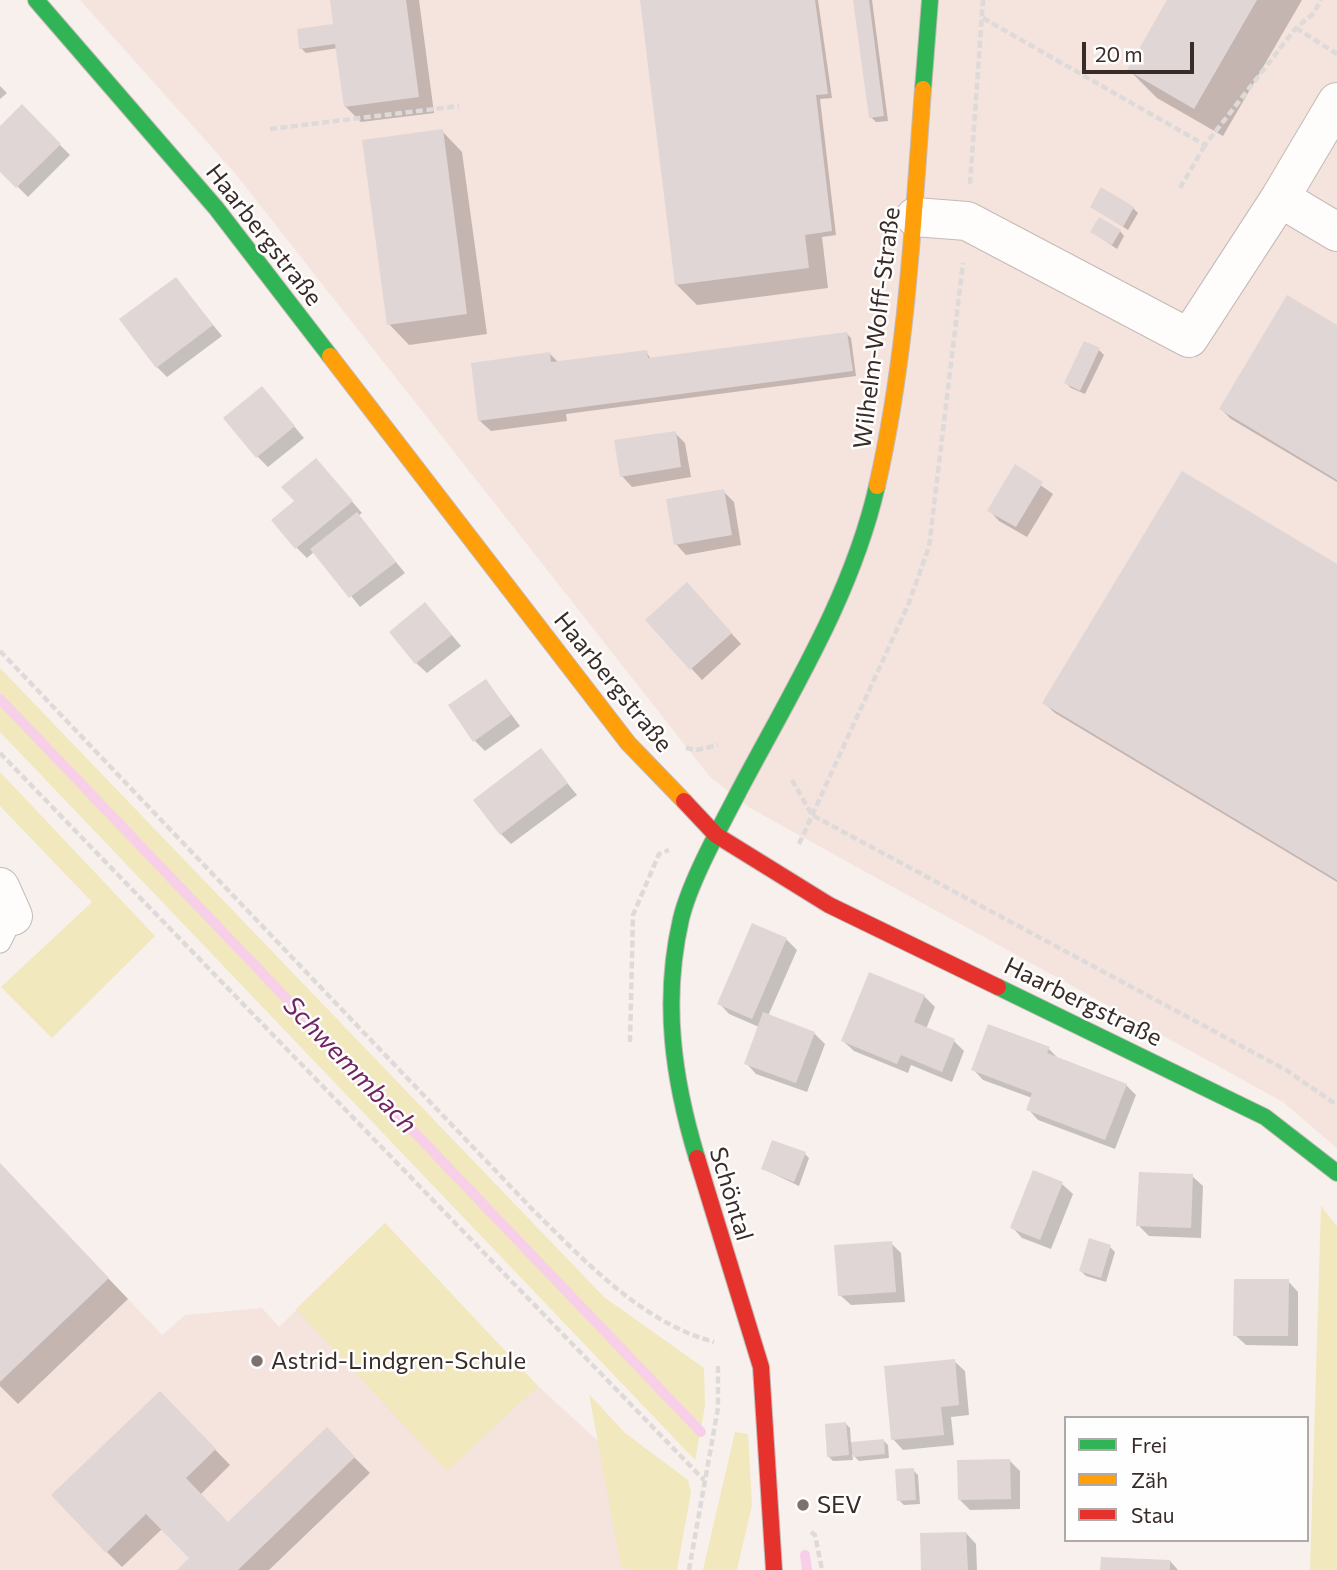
<!DOCTYPE html>
<meta charset="utf-8">
<style>
body{margin:0}
#map{position:relative;width:1337px;height:1570px;overflow:hidden;background:#f8f0ed;font-family:Commissioner,sans-serif}
canvas{display:block}
.legend{position:absolute;left:1064px;top:1416px;width:245px;height:126px;box-sizing:border-box;background:#fefefe;border:2px solid #afaaa8;margin:0;padding:9px 12px;list-style:none;font-size:21px;color:#392c28}
.legend li{display:flex;align-items:center;gap:14px;height:35px}
.legend b{width:35px;border:2px solid #afaaa8}
.scale{position:absolute;left:1082px;top:42px;width:112px;height:32px;box-sizing:border-box;border:4px solid #392c28;border-top:0;padding-left:9px;font-size:21px;line-height:24px;white-space:nowrap;color:#392c28;-webkit-text-stroke:5px #fefefe;paint-order:stroke}
</style>
<div id="map">
<canvas width="1337" height="1570"></canvas>
<ul class="legend">
<li><b style="height:9px;background:#30b455"></b>Frei</li>
<li><b style="height:9px;background:#ff9f0a"></b>Zäh</li>
<li><b style="height:9px;background:#e5322d"></b>Stau</li>
</ul>
<div class="scale">20 m</div>
</div>
<script>
const c = document.querySelector('canvas').getContext('2d');
c.lineJoin = 'round';
function paint(path, color) {
  c.fillStyle = color;
  c.fill(path, 'evenodd');
}
function stroke(path, color, width, dash) {
  c.strokeStyle = color;
  c.lineWidth = width;
  c.lineCap = dash ? 'butt' : 'round';
  c.setLineDash(dash || []);
  c.stroke(path);
}
function label(font, color, halo, rows, align = 'center') {
  c.font = font + ' Commissioner,sans-serif';
  c.lineWidth = 5;
  c.setLineDash([]);
  c.textBaseline = 'middle';
  c.strokeStyle = halo;
  c.fillStyle = color;
  for (const [text, x, y, turn = 0] of rows) {
    c.save();
    c.translate(x, y);
    c.rotate((+turn || 0) * Math.PI / 180);
    c.textAlign = isNaN(turn) ? turn : align;
    if (halo) c.strokeText(text, 0, 0);
    c.fillText(text, 0, 0);
    c.restore();
  }
}
paint(new Path2D(`
 M80,0H1337V1148L1283,1102L750,808L710,777L234,172Z
 M0,1163L162,1335L185,1315L262,1308L279,1327L385,1223L538,1386L599,1442L621,1566L636,1570H0Z`), '#f5e3dd');
paint(new Path2D(`
 M0,668L604,1297L704,1368L705,1406L695,1460L0,732Z
 M0,772L155,936L52,1038L1,987L92,902L0,806Z
 M1321,1206L1337,1226V1570H1310Z
 M385,1223L538,1386L447,1471L296,1309Z
 M589,1394L625,1433L688,1480L691,1492L677,1570H636L621,1567Z
 M735,1432L748,1434L752,1505L737,1570H703Z`), '#f1e8bd');
paint(new Path2D(`
 M331,0H419L434,113L361,122L345,106L338,48L306,53L301,48L335,26Z
 M642,0H818L832,98L820,99L836,235L822,237L828,288L697,305L677,285Z
 M855,0H872L888,121L876,122L871,117Z
 M1169,0H1302L1223,136L1157,98L1129,70Z
 M0,86L7,93L0,99Z
 M22,107L70,155L28,197L0,169V129Z
 M442,131L462,152L487,334L409,345L389,324Z
 M1092,207L1133,208L1138,213L1128,230Z
 M1120,231L1124,236L1117,249L1092,232Z
 M176,279L222,336L167,377L157,367Z
 M1337,327V482L1231,419L1221,409Z
 M846,333L851,338L856,376L566,414L567,421L491,431L480,421L550,354L559,363L646,351L651,360Z
 M1099,350L1104,355L1085,394L1071,388L1066,383Z
 M262,388L304,438L268,467L257,456Z
 M675,433L685,443L691,477L632,487L622,476Z
 M316,460L362,513L358,516L405,573L360,607L315,551L307,558L296,547V501Z
 M1015,467L1053,494L1027,537L999,521L989,510Z
 M723,491L734,502L741,545L686,555L676,544Z
 M1337,566V882L1055,713L1044,703Z
 M697,595L741,644L702,680L647,620Z
 M435,615L461,646L427,673L416,663Z
 M486,681L520,726L485,751L474,740Z
 M541,751L577,795L511,844L501,834Z
 M753,925L787,940L797,950L768,1016L815,1034L825,1044L807,1092L756,1074L746,1063L759,1027L729,1014L719,1003Z
 M924,996L935,1007L926,1029L954,1041L964,1051L952,1082L911,1065L908,1073L854,1051L843,1041Z
 M1049,1049L1059,1059L1126,1085L1136,1095L1115,1149L1038,1120L1028,1109L1032,1098L983,1080L973,1069Z
 M805,1154L809,1158L799,1186L763,1169Z
 M0,1165L128,1299L18,1404L0,1386Z
 M1192,1176L1203,1186L1201,1238L1149,1236L1138,1225Z
 M1062,1184L1073,1194L1051,1249L1022,1238L1012,1227Z
 M891,1243L901,1253L905,1302L851,1305L840,1295Z
 M1110,1247L1115,1252L1106,1282L1086,1276L1081,1271Z
 M1288,1281L1298,1292V1346L1246,1345L1235,1335Z
 M954,1361L965,1371L969,1415L951,1417L954,1445L903,1450L893,1439Z
 M176,1409L230,1465L200,1495L228,1524L327,1430L370,1473L269,1570H179L191,1558L162,1529L122,1567L107,1552Z
 M846,1424L850,1428L851,1443L883,1440L888,1445L889,1458L859,1461L852,1454L853,1460L833,1461L828,1456Z
 M1010,1461L1020,1471V1509L970,1510L960,1500Z
 M913,1470L918,1475L920,1504L904,1505L899,1500Z
 M966,1533L976,1544L977,1570H923Z
 M1170,1561L1178,1570H1102Z`), '#0003');
stroke(new Path2D(`
 M0,699L701,1432
 M805,1555L807,1570`), '#f7cfe9', 10);
paint(new Path2D(`
 M330,0H406L419,97L344,107L335,44L299,49L297,29L333,24Z
 M640,0H815L828,94L816,95L832,231L805,235L809,268L675,285Z
 M853,0H869L884,116L869,118Z
 M1167,0H1257L1194,109L1127,70Z
 M22,104L61,144L16,188L0,172V126Z
 M443,129L467,314L387,325L362,140Z
 M1101,187L1134,207L1123,227L1090,207Z
 M1099,217L1121,230L1112,245L1090,232Z
 M176,277L213,325L156,368L119,319Z
 M1287,295L1337,325V480L1219,409Z
 M847,332L853,371L478,421L471,363L550,352L551,362L647,350L648,358Z
 M1084,341L1100,348L1080,391L1064,383Z
 M262,386L295,426L256,458L223,418Z
 M676,431L681,467L620,477L614,440Z
 M316,458L353,501L295,549L271,520L294,501L281,487Z
 M1015,464L1043,482L1016,527L987,511Z
 M1182,471L1337,564V880L1042,703Z
 M724,489L732,535L674,545L666,499Z
 M357,512L396,562L349,598L310,549Z
 M687,582L732,633L690,670L645,620Z
 M425,602L452,635L415,664L389,632Z
 M486,679L511,715L473,742L448,705Z
 M541,748L568,783L500,835L473,800Z
 M752,923L787,938L752,1019L717,1004Z
 M869,972L925,995L914,1022L955,1039L942,1072L901,1055L897,1064L841,1041Z
 M763,1012L815,1032L796,1083L744,1064Z
 M988,1024L1050,1047L1047,1053L1127,1084L1105,1140L1026,1110L1032,1093L971,1070Z
 M772,1140L806,1152L794,1182L761,1169Z
 M0,1163L109,1278L0,1382Z
 M1033,1170L1063,1182L1040,1240L1010,1228Z
 M1139,1172L1193,1174L1191,1228L1136,1226Z
 M1089,1238L1111,1245L1101,1278L1079,1271Z
 M892,1241L896,1292L838,1296L834,1245Z
 M1234,1279H1289L1288,1336H1233Z
 M955,1359L959,1405L941,1407L944,1435L891,1440L884,1366Z
 M160,1391L216,1449L186,1478L228,1522L327,1427L355,1457L238,1570H177L189,1558L146,1514L106,1553L51,1495Z
 M846,1422L849,1455L827,1457L825,1424Z
 M884,1439L885,1454L853,1457L851,1442Z
 M1010,1459L1011,1499L958,1500L957,1460Z
 M914,1468L916,1500L897,1501L895,1469Z
 M966,1532L968,1570H921L920,1533Z
 M1101,1557L1170,1560V1570H1100Z`), '#e1d6d6');
const lane = new Path2D(`
 M0,942L13,916`);
const street = new Path2D(`
 M1280,198L1337,232
 M915,217L967,221L1189,338L1280,198L1337,102
 M0,887L13,916`);
const fast = new Path2D(`
 M36,0L216,208L330,356
 M923,89L930,0
 M998,987L1265,1117L1337,1173
 M697,1158C673,1079 662,1001 681,919C690,881 722,824 740,789C792,691 852,595 877,486`);
const slow = new Path2D(`
 M330,356L628,743L684,801
 M877,486C907,355 913,222 923,89`);
const jam = new Path2D(`
 M684,801L716,835L829,905L998,987
 M697,1158L761,1367L774,1570`);
stroke(lane, '#c4bab7', 23);
stroke(street, '#c4bab7', 40);
stroke(fast, '#c4bab7', 18);
stroke(slow, '#c4bab7', 18);
stroke(jam, '#c4bab7', 18);
stroke(new Path2D(`
 M983,18L1205,145L1296,28L1314,13L1321,0
 M1296,28L1337,54
 M270,129L459,106
 M970,184L983,0
 M1180,188L1205,145
 M0,651L533,1210C585,1261 641,1322 714,1342
 M686,748L697,750L718,745
 M0,753L704,1480
 M792,780L812,815L1286,1070L1337,1105
 M799,844L908,605L929,547L963,263
 M630,1042L633,915L659,854L669,850
 M811,1532L815,1535L822,1570
 M689,1570L718,1408V1366`), '#dddad9', 4.5, [7, 3.5]);
stroke(lane, '#fefdfc', 21);
stroke(street, '#fefdfc', 38);
stroke(fast, '#30b455', 16);
stroke(slow, '#ff9f0a', 16);
stroke(jam, '#e5322d', 16);
for (const [x, y, r, color] of [
 [257,1361,7,"#7c716d"],
 [803,1505,7,"#7c716d"]
]) {
  const dot = new Path2D();
  dot.arc(x, y, r, 0, 2 * Math.PI);
  c.fillStyle = color;
  c.fill(dot);
  stroke(dot, '#fefefe', 2.5);
}
label('24px', '#392c28', '#fefefe', [
 ["Haarbergstraße",264,235,52],
 ["Wilhelm-Wolff-Straße",877,328,-83],
 ["Haarbergstraße",613,682,51],
 ["Haarbergstraße",1083,1002,26],
 ["Schöntal",731,1194,73]
]);
label('24px', '#392c28', '#fefefe', [
 ["Astrid-Lindgren-Schule",271,1361],
 ["SEV",817,1505]
], 'left');
label('italic 26px', '#702460', '#fefefe', [
 ["Schwemmbach",350,1065,46]
]);
</script>
